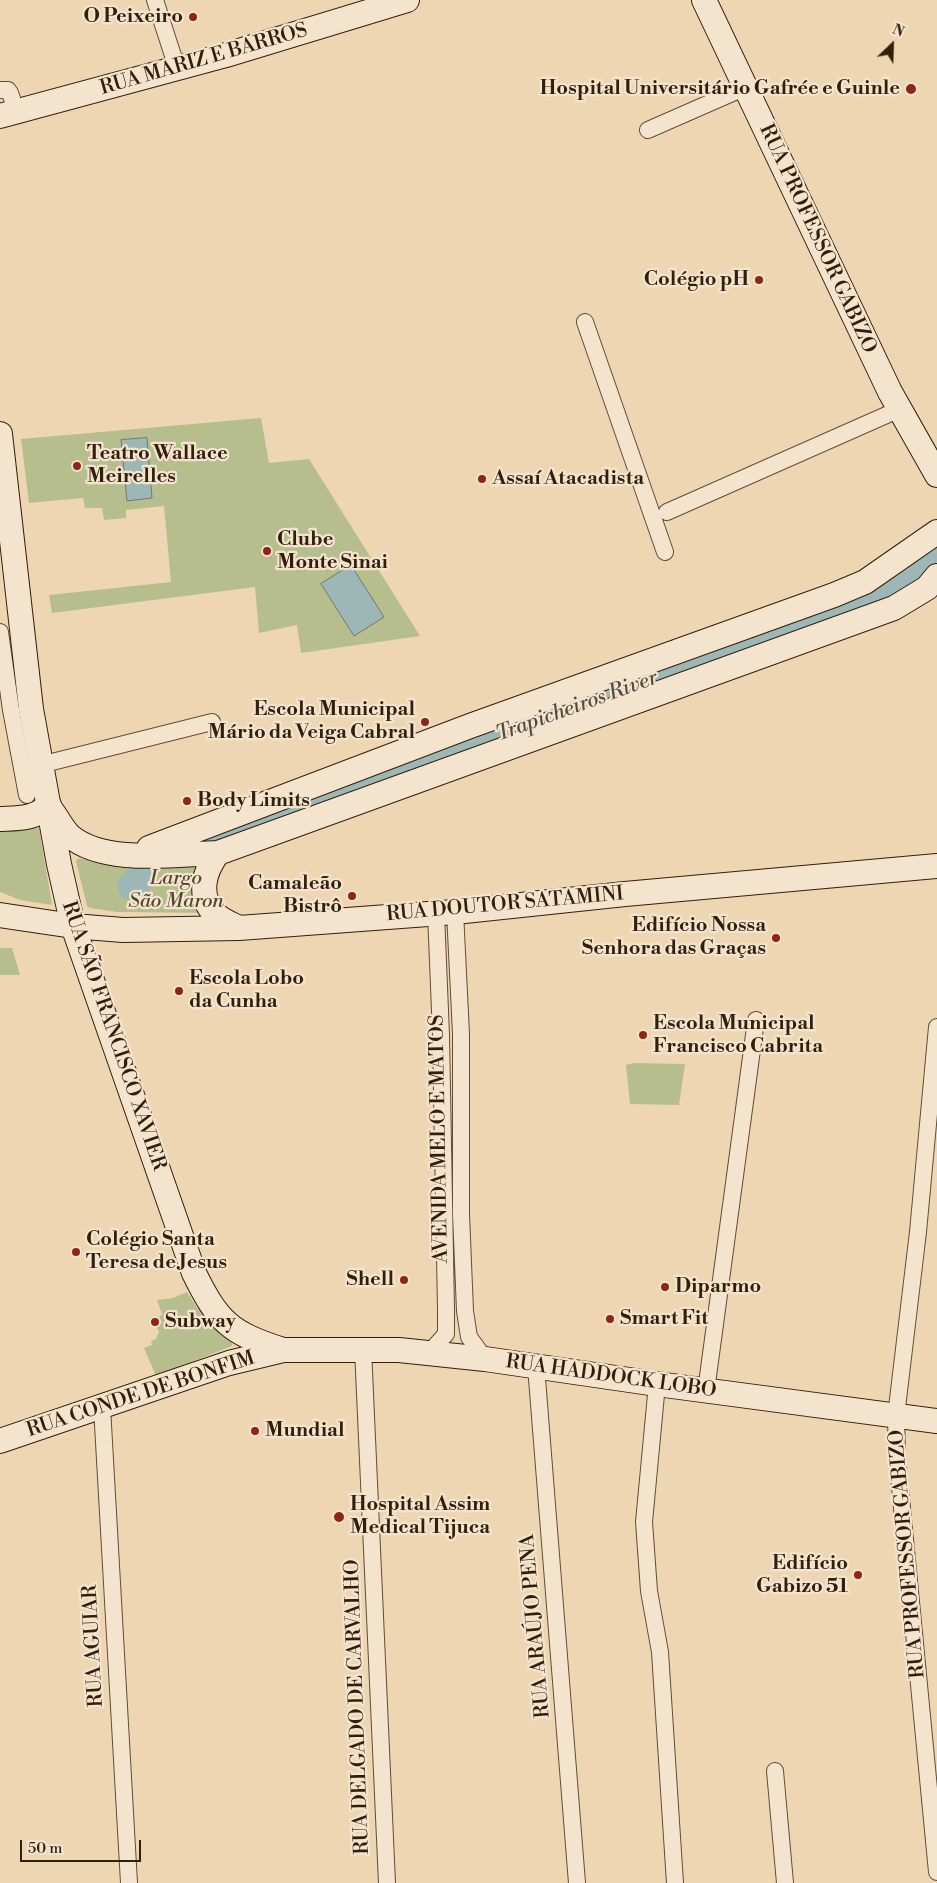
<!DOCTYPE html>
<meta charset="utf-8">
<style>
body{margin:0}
#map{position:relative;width:937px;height:1883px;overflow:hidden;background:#eed6b3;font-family:"Libre Bodoni",serif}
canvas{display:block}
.north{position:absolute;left:867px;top:20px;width:50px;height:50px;-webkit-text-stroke:4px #f4e4ce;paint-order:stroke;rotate:24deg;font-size:14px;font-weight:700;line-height:20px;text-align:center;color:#311f0c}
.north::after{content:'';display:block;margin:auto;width:18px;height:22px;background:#311f0c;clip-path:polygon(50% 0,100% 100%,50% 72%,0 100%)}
.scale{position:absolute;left:20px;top:1840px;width:121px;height:22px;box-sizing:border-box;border:2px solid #311f0c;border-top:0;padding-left:6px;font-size:15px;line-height:18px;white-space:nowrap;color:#311f0c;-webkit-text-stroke:4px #f4e4ce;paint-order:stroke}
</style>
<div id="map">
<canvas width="937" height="1883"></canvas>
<div class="north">N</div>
<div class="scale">50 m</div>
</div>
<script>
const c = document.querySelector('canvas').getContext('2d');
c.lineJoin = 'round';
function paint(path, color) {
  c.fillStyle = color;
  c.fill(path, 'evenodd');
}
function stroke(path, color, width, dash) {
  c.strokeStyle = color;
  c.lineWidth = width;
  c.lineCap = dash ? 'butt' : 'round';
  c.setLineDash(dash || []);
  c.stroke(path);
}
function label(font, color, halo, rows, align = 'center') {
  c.font = font + ' "Libre Bodoni",serif';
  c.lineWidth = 4.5;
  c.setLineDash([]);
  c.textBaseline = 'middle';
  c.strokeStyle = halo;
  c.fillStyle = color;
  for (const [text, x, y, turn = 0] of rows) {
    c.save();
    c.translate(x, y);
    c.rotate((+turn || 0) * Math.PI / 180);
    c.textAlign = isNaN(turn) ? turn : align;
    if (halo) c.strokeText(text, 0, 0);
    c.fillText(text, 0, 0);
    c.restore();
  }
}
paint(new Path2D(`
 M261,418L269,463L309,459L420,636L301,653L297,625L259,633L255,587L52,613L49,595L171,582L164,506L126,510V518L104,520L102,508H85L83,498L29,503L21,439Z
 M0,827L39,828L52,905L20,900L0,892Z
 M78,858L122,867H202L209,913L117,912L90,908L87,906L76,861ZM136,872L146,884L137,892L126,880Z
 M0,948H12L20,975H0Z
 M633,1063L685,1064L679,1105L630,1104L626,1065Z
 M187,1292L197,1308L232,1343V1346L156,1376L144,1348L152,1345L151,1341L156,1339L159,1332L156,1326L162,1323L159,1317L162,1314L157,1300L173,1298Z`), '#b7be8e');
const water = new Path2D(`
 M147,438L152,498L127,501L121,440Z
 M351,565L384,617L354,636L321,584Z`);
paint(water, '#9cb7b6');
stroke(water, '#717a72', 1);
stroke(new Path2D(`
 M217,839L873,597L907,581L924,555
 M132,886L141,878`), '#9cb7b6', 29);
const street = new Path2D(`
 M155,0L177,68
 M0,90H8L10,93L17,113
 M648,130L746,87
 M585,322L665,552
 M667,512L900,409
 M0,632L11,710L27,795
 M40,765L212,722
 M455,912L461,1034V1214L465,1311L469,1337L485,1359
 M937,1027L918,1232L896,1416L897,1456L937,1872
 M363,1349L387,1883
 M429,1353L446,1334V1310L441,1035L436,913
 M536,1366L577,1883
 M657,1384L644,1522L649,1591L660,1652L675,1883
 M706,1391L756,1020
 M102,1407L129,1883
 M775,1771L785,1883`);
const secondary = new Path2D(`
 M704,0L890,392L937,475
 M0,116L226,55L407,0
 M0,434L31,709L59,864L73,926L194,1273C218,1322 230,1333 283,1350
 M52,811C58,819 63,830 70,836C104,865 175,854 218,853L894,608L927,588L937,576
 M0,819C19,818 35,819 49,805
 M149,848L470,726L834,595L865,582L937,532
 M218,853C204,871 197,896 215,914C221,920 231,924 239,928
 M0,915L73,926L123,930L239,928L455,912L625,894L937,866
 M0,1441L229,1363L283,1350H399L485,1359L657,1384L937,1421`);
stroke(street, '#604d36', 18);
stroke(secondary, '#311f0c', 26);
stroke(street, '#f4e4ce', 16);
stroke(secondary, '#f4e4ce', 24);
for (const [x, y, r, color] of [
 [193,17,5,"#8f2418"],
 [911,89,6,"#8f2418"],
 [759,280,5,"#8f2418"],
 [77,466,5,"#8f2418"],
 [482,479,5,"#8f2418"],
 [267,551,5,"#8f2418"],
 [425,722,5,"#8f2418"],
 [187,801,5,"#8f2418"],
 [352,896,5,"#8f2418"],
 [776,938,5,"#8f2418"],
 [179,991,5,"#8f2418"],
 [643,1035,5,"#8f2418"],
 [76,1252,5,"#8f2418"],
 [404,1280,5,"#8f2418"],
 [665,1287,5,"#8f2418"],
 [610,1319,5,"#8f2418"],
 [155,1322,5,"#8f2418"],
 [255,1431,5,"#8f2418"],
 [339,1517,6,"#8f2418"],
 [858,1575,5,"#8f2418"]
]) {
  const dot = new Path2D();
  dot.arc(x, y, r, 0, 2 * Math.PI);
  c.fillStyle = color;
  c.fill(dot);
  stroke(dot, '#f4e4ce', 2);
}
label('bold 20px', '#311f0c', '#f4e4ce', [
 ["O Peixeiro",183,17,"right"],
 ["Hospital Universitário Gafrée e Guinle",900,89,"right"],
 ["Colégio pH",749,280,"right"],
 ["Teatro Wallace",87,454],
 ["Meirelles",87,477],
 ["Assaí Atacadista",492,479],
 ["Clube",277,540],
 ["Monte Sinai",277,563],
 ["Escola Municipal",415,710,"right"],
 ["Mário da Veiga Cabral",415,733,"right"],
 ["Body Limits",197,801],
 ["Camaleão",342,884,"right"],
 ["Bistrô",342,907,"right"],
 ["Edifício Nossa",766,926,"right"],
 ["Senhora das Graças",766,949,"right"],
 ["Escola Lobo",189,979],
 ["da Cunha",189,1002],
 ["Escola Municipal",653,1024],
 ["Francisco Cabrita",653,1047],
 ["Colégio Santa",86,1240],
 ["Teresa de Jesus",86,1263],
 ["Shell",394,1280,"right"],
 ["Diparmo",675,1287],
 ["Smart Fit",620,1319],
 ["Subway",165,1322],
 ["Mundial",265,1431],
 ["Hospital Assim",350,1505],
 ["Medical Tijuca",350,1528],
 ["Edifício",848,1564,"right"],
 ["Gabizo 51",848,1587,"right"]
], 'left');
label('20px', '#311f0c', '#f4e4ce', [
 ["RUA MARIZ E BARROS",204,60,-16],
 ["RUA PROFESSOR GABIZO",817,239,65],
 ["RUA DOUTOR SATAMINI",505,905,-5],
 ["RUA SÃO FRANCISCO XAVIER",113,1036,71],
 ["AVENIDA MELO E MATOS",440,1139,-91],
 ["RUA HADDOCK LOBO",611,1377,8],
 ["RUA CONDE DE BONFIM",141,1395,-18],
 ["RUA PROFESSOR GABIZO",908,1554,-95],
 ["RUA ARAÚJO PENA",536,1626,-95],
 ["RUA AGUIAR",94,1646,-93],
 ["RUA DELGADO DE CARVALHO",358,1707,-92]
]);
label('italic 20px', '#52472c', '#f4e4ce', [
 ["Largo",176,879],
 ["São Maron",176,902]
]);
label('italic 21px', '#514d3f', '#f4e4ce', [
 ["Trapicheiros River",577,707,-20]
]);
</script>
